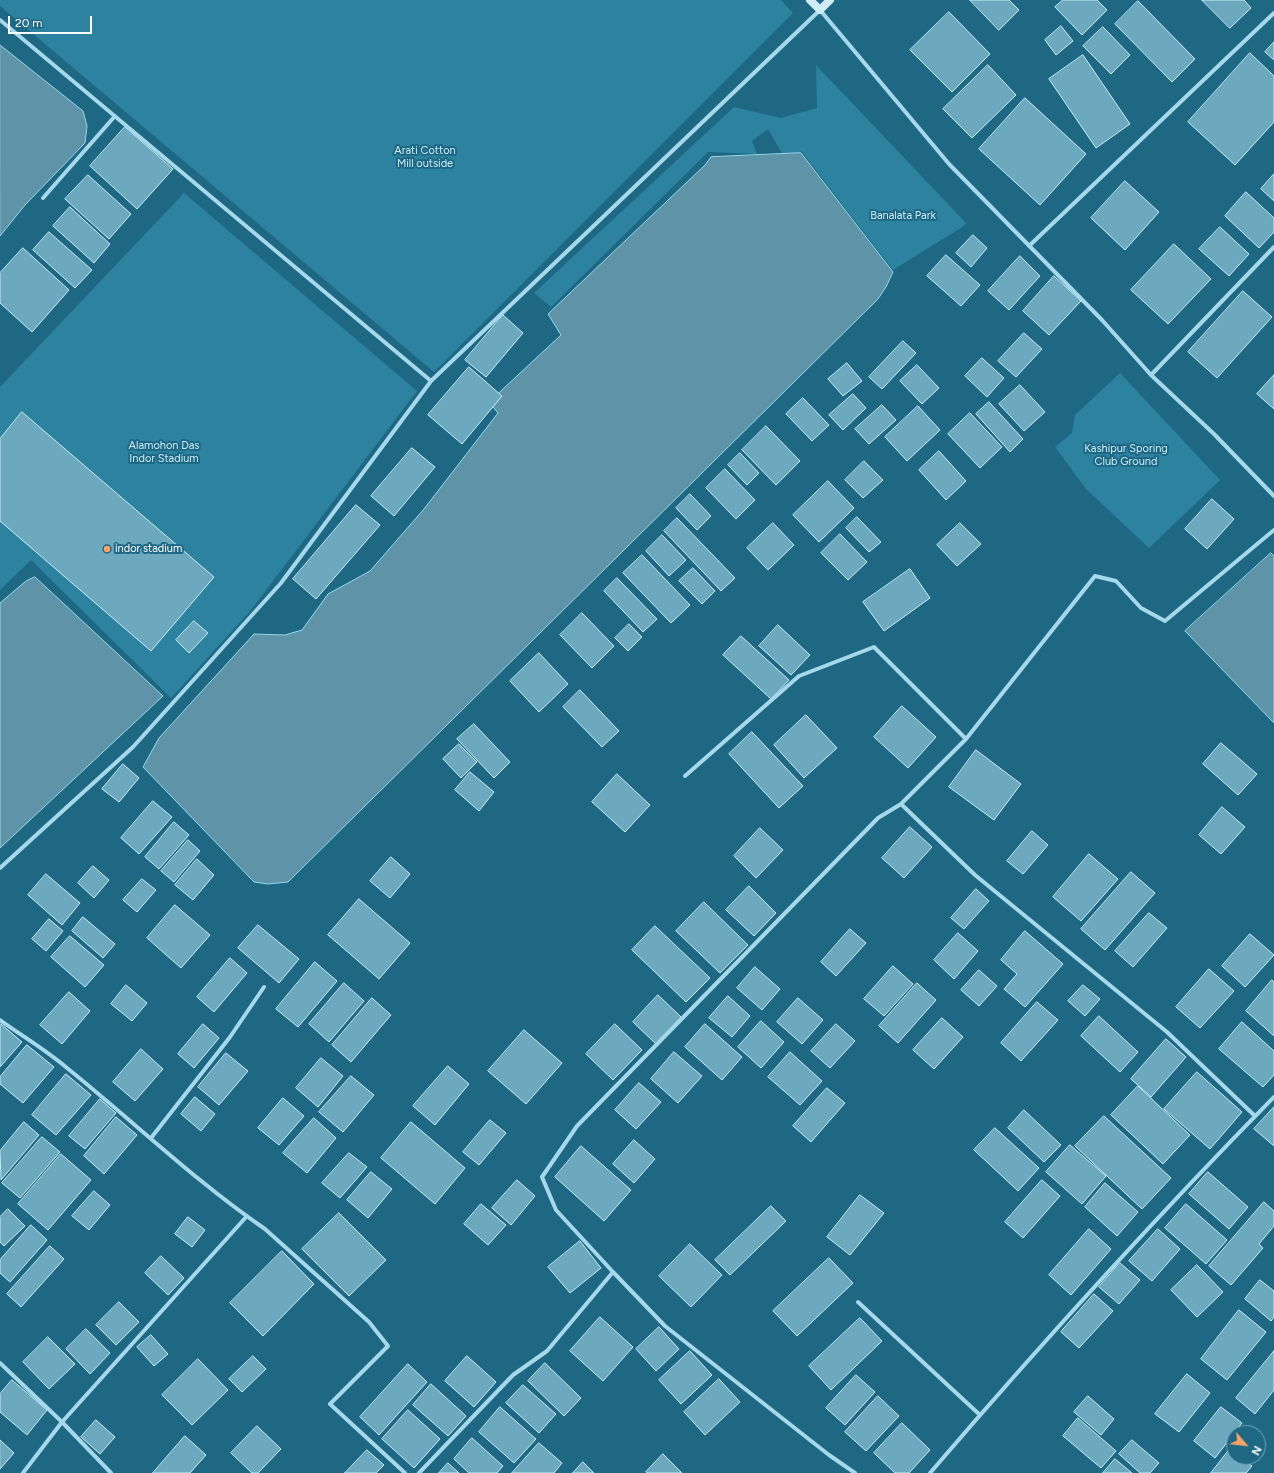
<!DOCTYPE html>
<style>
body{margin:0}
#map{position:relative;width:1274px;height:1473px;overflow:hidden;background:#1e6884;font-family:Figtree,sans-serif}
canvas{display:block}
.north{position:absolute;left:1226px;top:1425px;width:40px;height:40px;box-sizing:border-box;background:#1e6884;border:1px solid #78a4b5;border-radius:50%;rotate:118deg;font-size:11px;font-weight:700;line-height:16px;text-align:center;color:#fff}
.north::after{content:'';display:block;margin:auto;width:14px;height:18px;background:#f9a364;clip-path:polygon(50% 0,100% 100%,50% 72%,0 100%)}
.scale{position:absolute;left:8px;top:16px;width:84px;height:18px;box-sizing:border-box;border:2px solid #fff;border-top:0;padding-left:5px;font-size:12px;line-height:14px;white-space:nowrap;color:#fff;-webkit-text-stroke:3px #1e6884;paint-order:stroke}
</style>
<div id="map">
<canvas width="1274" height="1473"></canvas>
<div class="north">N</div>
<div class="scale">20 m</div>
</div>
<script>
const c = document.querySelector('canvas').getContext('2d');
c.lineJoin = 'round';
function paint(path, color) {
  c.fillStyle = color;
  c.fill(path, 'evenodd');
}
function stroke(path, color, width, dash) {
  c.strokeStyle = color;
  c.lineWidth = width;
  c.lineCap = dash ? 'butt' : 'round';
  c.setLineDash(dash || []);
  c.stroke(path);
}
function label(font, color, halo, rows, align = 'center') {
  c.font = font + ' Figtree,sans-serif';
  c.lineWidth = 4;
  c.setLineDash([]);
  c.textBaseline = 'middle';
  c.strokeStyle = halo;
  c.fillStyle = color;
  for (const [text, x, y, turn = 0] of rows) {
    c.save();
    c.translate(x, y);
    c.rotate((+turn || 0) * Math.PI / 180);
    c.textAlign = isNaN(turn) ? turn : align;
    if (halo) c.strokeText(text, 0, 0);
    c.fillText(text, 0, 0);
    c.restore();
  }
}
paint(new Path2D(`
 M0,0H781L793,13L434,372L0,6Z
 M816,65L966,223L964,226L893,270L801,151L793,159L784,157L768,129L752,141L757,154L708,152L551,307L534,293L734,107L781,118L817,108Z
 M184,193L417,391L251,610L171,698L31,560L0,590V387Z
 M1120,373L1220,480L1149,548L1086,489L1055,447L1072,433L1075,415Z`), '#2d82a0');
const water = new Path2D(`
 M0,45L83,111L87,126L85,143L25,205L0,236Z
 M801,153L893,272L886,287L878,299L288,882L268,884L254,882L143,767L159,738L254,634L285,635L302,630L328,594L370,571L424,509L498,413L489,402L561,335L548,314L705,165L711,157Z
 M1271,553L1274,556V723L1185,631Z
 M35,577L163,696L0,848V603L26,581Z`);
paint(water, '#5f94a8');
stroke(water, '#98d7eb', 1);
const building = new Path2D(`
 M970,0H1009L1019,10L999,30Z
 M1063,0H1097L1107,10L1082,35L1055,7Z
 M1202,0H1244L1251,8L1230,28Z
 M1138,1L1195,59L1172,82L1115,24Z
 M949,12L990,54L952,92L910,50Z
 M1061,26L1073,41L1056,55L1045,40Z
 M1103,27L1130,55L1111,74L1083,46Z
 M1274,42V60L1265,52Z
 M1250,53L1274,76V122L1235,165L1188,122Z
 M1083,55L1130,124L1096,148L1049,79Z
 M988,65L1016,95L972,138L943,109Z
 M1025,98L1086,154L1040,205L979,149Z
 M125,127L173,169L137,209L90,166Z
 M1274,174V201L1261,189Z
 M88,175L131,214L109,239L65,199Z
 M1125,181L1159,212L1125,250L1091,218Z
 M1246,192L1274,218V232L1259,248L1225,216Z
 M70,207L110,244L94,263L53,226Z
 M1220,227L1249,254L1229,276L1199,249Z
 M49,232L92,270L75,288L33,250Z
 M973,235L987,248L971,267L956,253Z
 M1174,244L1211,279L1168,324L1131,290Z
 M23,248L69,290L32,332L0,303V273Z
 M946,255L980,285L961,306L927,276Z
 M1020,256L1040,276L1009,310L988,291Z
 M1054,276L1081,301L1049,335L1023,311Z
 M1243,291L1272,317L1217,378L1188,352Z
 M503,315L523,333L486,377L465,360Z
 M1024,333L1042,349L1016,377L998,361Z
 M903,341L916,353L882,389L869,377Z
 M982,358L1004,378L987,397L965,376Z
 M847,363L862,381L843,396L828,379Z
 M917,365L939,388L922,404L900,381Z
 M469,367L502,396L462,444L428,415Z
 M1274,375V409L1257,394Z
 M1020,385L1045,412L1024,431L999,404Z
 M853,394L866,408L843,430L829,415Z
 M803,398L829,425L812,441L786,414Z
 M989,402L1023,439L1010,452L976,414Z
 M882,405L896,420L869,444L855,429Z
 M918,406L940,430L907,461L885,437Z
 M22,412L214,577L151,651L0,521V439Z
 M970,413L1002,447L980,468L948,434Z
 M766,426L800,461L776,485L742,450Z
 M412,448L435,467L394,516L371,496Z
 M939,451L966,481L946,500L919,470Z
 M740,453L759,473L747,485L728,465Z
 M864,461L883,480L863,498L845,480Z
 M725,469L755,500L736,519L706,488Z
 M828,481L854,508L819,542L793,515Z
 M690,494L711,516L697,530L676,508Z
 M1212,499L1234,519L1207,549L1185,529Z
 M356,505L380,525L316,599L293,579Z
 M857,517L881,542L869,552L846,528Z
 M677,518L735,578L721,591L664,531Z
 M773,523L794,545L768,570L747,548Z
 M960,523L981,544L957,566L937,545Z
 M840,534L867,562L848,580L821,553Z
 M662,535L686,560L669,576L646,551Z
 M642,555L690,605L671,623L623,573Z
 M693,568L715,591L702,604L679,581Z
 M910,569L930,598L884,631L863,602Z
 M617,578L657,619L643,632L604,591Z
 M582,613L614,646L592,668L560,635Z
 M194,621L208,633L189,653L176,640Z
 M629,624L642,637L628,651L615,638Z
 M778,625L810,655L791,675L759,646Z
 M741,636L789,680L771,699L723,655Z
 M539,653L568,684L539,712L510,681Z
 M580,690L619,731L602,747L563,707Z
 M902,706L936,737L908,768L874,737Z
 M806,715L837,748L804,778L774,745Z
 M474,724L510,762L494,778L457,739Z
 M752,732L803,786L779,808L729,754Z
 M1221,743L1257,774L1238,795L1203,764Z
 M459,744L477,762L461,778L443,759Z
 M976,750L1021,784L994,820L949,787Z
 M123,764L139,778L119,802L102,789Z
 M470,772L494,792L479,811L455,790Z
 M617,774L650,805L625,832L592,802Z
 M153,801L172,817L139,854L121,838Z
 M1222,807L1245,827L1221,854L1199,835Z
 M174,822L189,835L159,869L145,857Z
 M910,827L932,847L904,878L882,858Z
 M760,828L783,850L756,878L734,856Z
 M1032,831L1048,845L1023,874L1007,861Z
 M188,840L200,851L174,882L161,871Z
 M1089,854L1118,879L1081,921L1053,897Z
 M391,857L410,874L390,898L370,881Z
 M197,859L214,875L193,900L175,885Z
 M93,866L109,880L94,898L78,883Z
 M1131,872L1155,893L1105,950L1081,929Z
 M46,874L80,903L62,925L28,895Z
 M142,879L156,890L137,912L123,900Z
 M749,886L776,913L754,936L726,910Z
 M976,889L989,901L964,929L951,918Z
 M359,899L410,943L379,979L328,935Z
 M704,902L748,945L720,973L676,931Z
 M175,905L210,935L181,968L147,938Z
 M1149,913L1167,928L1133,967L1115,951Z
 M83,917L115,944L103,958L72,931Z
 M49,919L63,931L46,951L32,939Z
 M258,925L299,959L279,983L238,948Z
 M655,926L710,978L686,1002L632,950Z
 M850,929L866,943L836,976L821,962Z
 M1025,931L1063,964L1025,1007L1004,989L1017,974L1001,960Z
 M958,933L978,951L954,979L934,960Z
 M1250,934L1274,955L1245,987L1222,966Z
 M70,936L104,965L85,987L51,957Z
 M230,958L247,973L214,1012L197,997Z
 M315,962L337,981L298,1027L276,1009Z
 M893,966L913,984L884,1016L864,999Z
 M755,967L780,989L762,1010L737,988Z
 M1209,969L1234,991L1200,1028L1176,1007Z
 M979,970L997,986L979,1006L961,990Z
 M1272,980L1274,982V1036L1246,1011Z
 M344,983L364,1001L329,1042L309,1024Z
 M917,983L936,1000L898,1043L879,1026Z
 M126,985L147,1003L132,1021L111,1004Z
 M1083,985L1100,999L1085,1016L1068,1001Z
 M69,992L90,1011L62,1044L40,1025Z
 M658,995L681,1017L656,1044L633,1022Z
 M728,996L750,1016L732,1037L709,1018Z
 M372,998L391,1015L351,1062L332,1045Z
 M798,998L823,1020L802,1044L777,1022Z
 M1037,1002L1058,1020L1021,1061L1001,1043Z
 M1099,1016L1138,1052L1120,1072L1081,1036Z
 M942,1018L963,1037L934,1069L913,1050Z
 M761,1021L784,1042L761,1068L738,1047Z
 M1242,1022L1274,1051V1075L1263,1087L1219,1049Z
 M1,1024L22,1042L0,1067V1025Z
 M203,1024L219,1038L194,1068L178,1054Z
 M615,1024L642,1050L613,1080L586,1054Z
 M705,1024L742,1057L722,1080L685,1047Z
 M836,1024L855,1041L830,1068L811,1051Z
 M524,1030L562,1063L526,1104L488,1071Z
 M1166,1039L1186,1057L1151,1097L1131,1079Z
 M27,1045L54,1067L23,1103L0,1084V1077Z
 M141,1049L163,1069L135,1101L113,1082Z
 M674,1052L702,1076L678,1103L651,1079Z
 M790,1052L822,1081L800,1105L768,1077Z
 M226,1053L248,1071L219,1105L198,1087Z
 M321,1058L343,1076L318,1107L296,1088Z
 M448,1066L469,1084L435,1125L413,1106Z
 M1197,1072L1242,1112L1210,1149L1164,1109Z
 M66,1074L91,1095L56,1135L32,1115Z
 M351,1076L374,1095L343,1132L319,1112Z
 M639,1083L661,1102L636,1129L615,1110Z
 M1138,1086L1190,1135L1163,1164L1111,1115Z
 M827,1088L845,1103L811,1142L793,1126Z
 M195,1097L215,1114L201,1131L181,1114Z
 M283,1098L304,1116L279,1145L258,1128Z
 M100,1099L116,1113L85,1149L69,1136Z
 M1274,1107V1146L1254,1129Z
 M1024,1110L1061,1145L1044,1162L1008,1128Z
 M1104,1116L1171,1178L1142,1209L1075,1146Z
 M116,1117L137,1135L104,1174L84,1156Z
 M314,1118L336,1138L307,1173L283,1153Z
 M490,1120L506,1133L479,1165L463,1152Z
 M24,1122L39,1135L1,1180L0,1151Z
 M411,1122L465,1168L435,1204L381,1158Z
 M995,1128L1039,1168L1018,1191L974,1150Z
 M42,1137L60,1152L20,1198L2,1183Z
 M634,1140L655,1159L634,1183L613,1164Z
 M1070,1145L1106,1176L1082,1204L1046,1172Z
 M581,1146L631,1190L604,1221L555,1177Z
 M349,1153L367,1167L340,1198L322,1183Z
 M61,1154L91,1180L48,1230L18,1204Z
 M371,1172L392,1189L368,1218L347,1200Z
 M1208,1172L1248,1207L1229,1229L1189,1194Z
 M517,1180L535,1196L511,1225L492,1208Z
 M1042,1180L1060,1196L1023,1238L1005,1222Z
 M1105,1183L1138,1212L1117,1236L1085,1207Z
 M94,1191L110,1205L89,1230L72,1216Z
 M860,1195L884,1213L850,1255L827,1237Z
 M1264,1202L1274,1211V1226L1259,1244L1263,1248L1231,1285L1209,1266Z
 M481,1204L506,1225L488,1245L464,1224Z
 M1186,1204L1227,1240L1206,1264L1165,1228Z
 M771,1206L786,1221L730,1275L715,1260Z
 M8,1209L25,1226L4,1246L0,1242V1217Z
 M339,1213L386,1260L349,1296L302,1249Z
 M188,1217L205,1230L192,1247L175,1234Z
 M31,1225L47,1240L10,1282L0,1273V1260Z
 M1089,1229L1111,1249L1071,1295L1049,1275Z
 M1158,1229L1180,1249L1152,1281L1129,1261Z
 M580,1241L601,1268L570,1293L548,1267Z
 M690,1244L722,1275L691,1307L659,1276Z
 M50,1246L64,1259L21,1307L7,1294Z
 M282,1251L314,1284L263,1336L230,1303Z
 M161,1256L184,1278L168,1295L145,1273Z
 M829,1258L853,1283L797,1336L773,1311Z
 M1120,1263L1140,1280L1119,1304L1099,1287Z
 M1197,1265L1223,1292L1197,1317L1171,1290Z
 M1260,1280L1274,1291V1317L1271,1321L1245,1299Z
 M1094,1294L1113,1311L1079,1348L1061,1332Z
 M119,1302L139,1322L116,1345L96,1325Z
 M1239,1310L1266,1332L1227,1380L1201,1359Z
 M600,1317L633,1347L603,1381L570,1351Z
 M860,1318L882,1341L831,1390L809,1366Z
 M659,1327L679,1349L656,1371L636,1349Z
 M86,1329L110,1353L90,1374L66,1349Z
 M151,1335L168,1354L154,1366L137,1347Z
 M48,1337L75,1364L49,1389L23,1362Z
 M690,1351L712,1375L681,1404L659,1380Z
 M1274,1351V1390L1255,1414L1236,1398Z
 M253,1356L266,1369L242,1392L229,1379Z
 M467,1356L496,1382L474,1407L445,1381Z
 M198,1359L228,1390L192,1425L162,1395Z
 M545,1363L581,1398L564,1416L528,1381Z
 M408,1364L427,1382L379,1435L360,1417Z
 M1187,1374L1210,1393L1179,1432L1155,1414Z
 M856,1375L875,1392L845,1425L826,1408Z
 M719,1379L740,1402L705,1435L684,1412Z
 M12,1380L47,1410L27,1435L0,1412V1394Z
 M431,1384L466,1416L448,1436L413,1405Z
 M523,1385L556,1414L539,1433L506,1403Z
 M878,1396L899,1416L866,1451L845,1432Z
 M1088,1396L1114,1419L1101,1435L1074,1412Z
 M500,1407L536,1439L514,1463L479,1432Z
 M1221,1407L1242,1423L1215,1458L1194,1441Z
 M408,1410L440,1439L414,1468L382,1439Z
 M1078,1418L1116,1451L1101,1468L1063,1436Z
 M96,1420L115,1437L100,1454L81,1437Z
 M902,1423L930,1450L909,1473H895L874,1453Z
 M257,1426L281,1449L258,1473H252L231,1453Z
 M185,1436L206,1455L190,1473H153Z
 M472,1438L503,1466L497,1473H469L454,1459Z
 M0,1440L14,1453L0,1469Z
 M1132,1440L1159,1463L1150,1473H1140L1119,1454Z
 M539,1443L562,1463L554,1473H512Z
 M1230,1449L1234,1452V1457H1241L1252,1466L1246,1473H1211Z
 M367,1450L384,1465L376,1473H345Z
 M663,1454L682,1473H648L646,1472Z
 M1115,1459L1132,1473H1103Z
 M583,1462L594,1473H573Z
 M448,1463L459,1473H439Z`);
paint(building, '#6ca8be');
stroke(building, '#c9ecf7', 1);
stroke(new Path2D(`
 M0,20L431,381L820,10L949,164L1102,320L1151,375L1214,434L1274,496
 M43,198L115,116
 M1029,246L1274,13
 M1151,375L1274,247
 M685,776L799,676L874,647L966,739
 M901,804L975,875L1167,1032L1255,1116
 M0,868L133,747L281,583L431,381
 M0,1020C22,1036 46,1050 67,1068C133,1121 195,1181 265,1229L369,1322L388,1346L330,1404L405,1473
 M151,1138L230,1037L264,987
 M858,1302L980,1415
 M0,1363L62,1422L111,1473
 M23,1473L62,1422L247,1216
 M419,1473L513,1375L547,1351L613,1272
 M855,1473L829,1455L665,1326L613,1272L556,1210L542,1177L577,1126L878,818L901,804L966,739L1095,576L1116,581L1141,608L1165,621L1274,530
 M930,1473C1041,1344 1155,1218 1274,1097`), '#a5d8ea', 4);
stroke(new Path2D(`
 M810,0L820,10L830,0`), '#d0edf7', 8);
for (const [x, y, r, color] of [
 [107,549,4,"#f9a364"]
]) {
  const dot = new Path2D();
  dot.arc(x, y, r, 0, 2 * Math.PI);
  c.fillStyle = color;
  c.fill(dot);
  stroke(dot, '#1e6884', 1.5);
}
label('11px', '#c9ecf7', '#1e6884', [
 ["Arati Cotton",425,151],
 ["Mill outside",425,164],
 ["Banalata Park",903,216],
 ["Alamohon Das",164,446],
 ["Indor Stadium",164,459],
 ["Kashipur Sporing",1126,449],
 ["Club Ground",1126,462]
]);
label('11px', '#fff', '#1e6884', [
 ["indor stadium",115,549]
], 'left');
</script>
